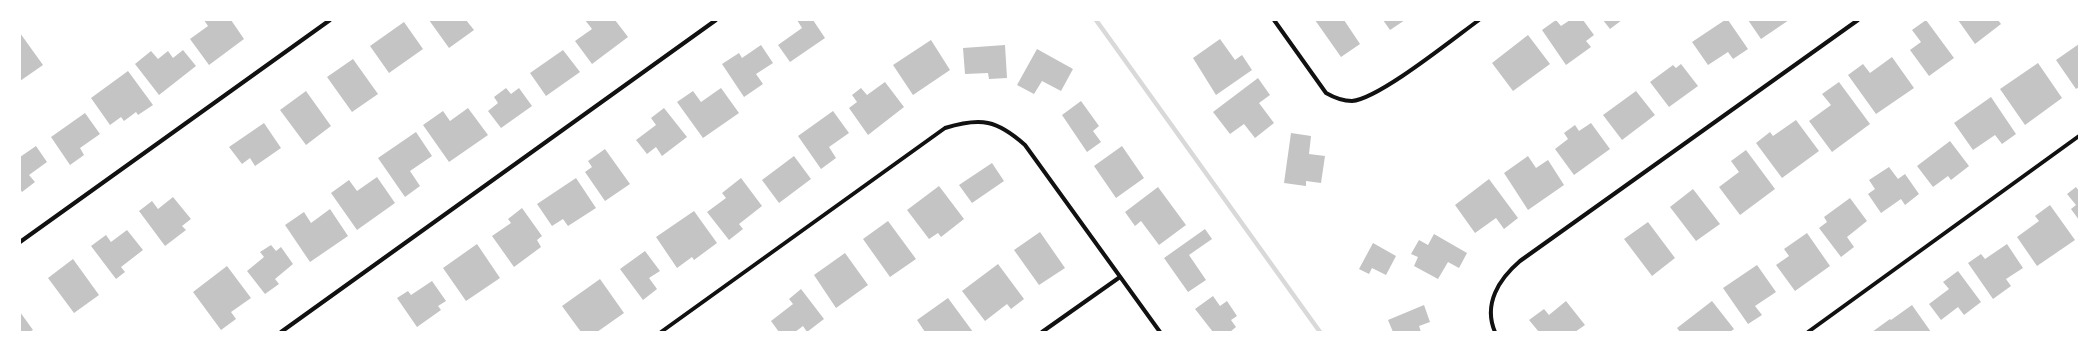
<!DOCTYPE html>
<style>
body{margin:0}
#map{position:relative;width:2099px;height:352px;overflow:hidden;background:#fff;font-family:Poppins,sans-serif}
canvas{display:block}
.frame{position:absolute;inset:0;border:21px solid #fff;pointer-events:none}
</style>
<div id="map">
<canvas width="2099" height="352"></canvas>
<div class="frame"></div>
</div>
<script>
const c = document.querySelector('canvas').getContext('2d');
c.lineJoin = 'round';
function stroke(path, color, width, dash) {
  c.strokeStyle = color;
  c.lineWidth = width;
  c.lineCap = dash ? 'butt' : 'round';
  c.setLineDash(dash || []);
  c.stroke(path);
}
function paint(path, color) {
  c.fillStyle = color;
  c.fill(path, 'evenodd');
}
stroke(new Path2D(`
 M1096,20L1320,332`), '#d9d9d9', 4.5);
paint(new Path2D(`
 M204,20H231L244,39L209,65L190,39L208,26Z
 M429,20H466L474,30L449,48Z
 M585,20H615L628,37L592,64L575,41L592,29Z
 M797,20H813L825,38L790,62L778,45L802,28Z
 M1315,20H1344L1360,44L1341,57Z
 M1383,20H1405L1390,30Z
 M1556,20L1561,26L1570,20H1583L1594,35L1586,41L1591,47L1566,65L1542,30Z
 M1603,20H1622L1610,29Z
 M1725,20H1728L1748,49L1733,59L1728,52L1708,65L1692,42Z
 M1748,20H1789L1761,39Z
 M1926,20L1954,58L1929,76L1910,50L1921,42L1912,30Z
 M1958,20H1998L2001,24L1975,44Z
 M404,22L423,49L389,73L370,46Z
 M20,33L43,65L20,81Z
 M1528,35L1550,64L1513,91L1492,63Z
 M1220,39L1235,60L1242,55L1252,70L1216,95L1193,58Z
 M931,40L950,70L913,95L893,65Z
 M2079,44V87L2076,89L2056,60Z
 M761,45L773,63L756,74L763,84L744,97L722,64L739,53L742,58Z
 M1005,45L1007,78L989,79L988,73L965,74L963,48Z
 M1037,49L1073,69L1061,91L1042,81L1034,94L1017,85Z
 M183,50L196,66L159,95L135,64L151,51L158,59L168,51L173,58Z
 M563,50L580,72L546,96L530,73Z
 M1892,57L1914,88L1876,114L1848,75L1863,64L1870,73Z
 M353,59L378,94L352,112L327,77Z
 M2038,63L2062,98L2025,125L2000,89Z
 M1681,64L1698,86L1669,107L1650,82L1673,65L1676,68Z
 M128,71L153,105L138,115L136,112L124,121L121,117L110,125L91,98Z
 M1258,78L1270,95L1259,103L1274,123L1255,138L1244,124L1230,134L1213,112Z
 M885,82L904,107L868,135L849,108L857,102L852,95L861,88L867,95Z
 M1839,82L1870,124L1832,152L1809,121L1831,105L1822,94Z
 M506,88L511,94L519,88L532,106L501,128L488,111L498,103L494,97Z
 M721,88L739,113L703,138L677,102L693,91L701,102Z
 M306,91L331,126L306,145L280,110Z
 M1636,91L1655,115L1622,140L1603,115Z
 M1991,97L2016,134L2002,144L1995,135L1973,150L1954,123Z
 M1081,101L1099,126L1093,131L1101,142L1087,152L1062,115Z
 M468,108L488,135L449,162L423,125L443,111L450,121Z
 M664,108L687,137L662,156L656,147L647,154L636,140L656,125L651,118Z
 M833,111L849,133L829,147L836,158L821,169L798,136Z
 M85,113L100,134L80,148L84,155L70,165L51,137Z
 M1796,120L1819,151L1782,178L1756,143L1770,132L1773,136Z
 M264,123L281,148L255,166L250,158L242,164L229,147Z
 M1591,123L1610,149L1574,175L1555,149L1568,139L1564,133L1575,125L1579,131Z
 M416,132L432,156L410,171L420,186L405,197L378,158Z
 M1291,133L1311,136L1309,154L1325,156L1321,183L1306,181V186L1284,183Z
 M1950,141L1969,166L1951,180L1948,176L1933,187L1917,166Z
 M36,146L47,162L29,175L35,182L22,192L20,189V157Z
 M1122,146L1144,178L1116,198L1094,166Z
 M605,149L630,184L605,201L585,172L592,167L588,161Z
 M1746,150L1775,189L1740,215L1719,187L1739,172L1731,161Z
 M794,156L811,179L779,203L762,180Z
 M1528,156L1536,168L1548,160L1564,185L1528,210L1504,173Z
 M992,163L1004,181L972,203L959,185Z
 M1889,167L1898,179L1905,174L1919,194L1905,205L1901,199L1881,213L1868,194L1875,189L1869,180Z
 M377,177L395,203L357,230L331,193L349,180L357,191Z
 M576,178L596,208L568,226L563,219L552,226L537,204Z
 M741,178L762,206L739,224L743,229L729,240L707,212L726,198L722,193Z
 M1489,179L1518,218L1504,229L1496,218L1475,233L1455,205Z
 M939,186L964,219L941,237L938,233L929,239L907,210Z
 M1158,187L1186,225L1159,245L1141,221L1135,226L1125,212Z
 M2076,187L2079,191V220L2071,209L2076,205L2067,194Z
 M1693,189L1720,224L1696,241L1670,207Z
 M173,197L191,219L182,226L186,230L165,246L139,211L152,201L158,209Z
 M1850,198L1867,221L1847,237L1854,247L1841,257L1819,228L1827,222L1824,217Z
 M2050,205L2075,240L2037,266L2017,237L2039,221L2035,216Z
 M522,208L542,236L537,240L541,247L514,267L492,236L511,223L508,219Z
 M330,209L348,236L310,262L285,225L304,212L311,223Z
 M694,211L717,243L694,260L692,257L677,268L656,237Z
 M888,221L916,259L890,277L863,239Z
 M1648,222L1675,258L1652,276L1624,239Z
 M1205,229L1212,239L1189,255L1206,280L1188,292L1164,258Z
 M127,230L143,250L121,267L125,272L116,279L91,246L106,235L111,242Z
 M1040,232L1065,268L1039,285L1014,250Z
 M1807,233L1830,266L1795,291L1776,265L1789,256L1784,249Z
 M1434,234L1467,253L1459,268L1448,262L1438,279L1414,266L1418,257L1411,254L1419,240L1428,245Z
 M1373,243L1396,256L1386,275L1372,268L1369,274L1359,269Z
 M477,244L500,278L466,301L443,268Z
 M2007,244L2023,268L2006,279L2011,286L1993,299L1968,263L1981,254L1985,259Z
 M271,245L276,251L281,247L293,264L275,279L279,284L265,294L247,271L264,257L260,252Z
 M645,251L660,271L649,278L657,289L643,300L620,269Z
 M845,253L868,285L836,308L814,275Z
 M73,259L99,295L74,313L48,278Z
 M998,264L1024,299L1011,309L1007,304L985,321L962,291Z
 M1757,265L1776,292L1755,306L1762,315L1748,324L1723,288Z
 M227,266L251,298L231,312L236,319L221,330L193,292Z
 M1958,271L1981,302L1964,315L1958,307L1941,320L1929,304L1949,289L1943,282Z
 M600,279L624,313L597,332H581L562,306Z
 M432,281L446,301L438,306L441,310L417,327L397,298L408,291L411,295Z
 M801,289L824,319L807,332L803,326L795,332H779L771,321L793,304L789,299Z
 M1213,296L1220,306L1227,301L1237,316L1231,320L1236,327L1230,332H1213L1195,309Z
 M948,298L973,332H925L917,320Z
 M1566,301L1585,325L1575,332H1539L1529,320L1544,309L1549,315Z
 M1712,301L1734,329L1730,332H1680L1677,328Z
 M1424,305L1430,322L1419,326L1421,332H1393L1388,320Z
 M1912,305L1931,332H1872L1890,319L1891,320Z
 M20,312L33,330L29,332H20Z`), '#c4c4c4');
stroke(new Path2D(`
 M1274,20L1326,93C1333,97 1343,101 1352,101C1379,99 1454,38 1479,20
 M20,242L330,20
 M281,332L716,20
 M661,332L945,128C981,117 997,120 1025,145L1160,332
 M1042,332L1120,277
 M1495,332C1483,304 1499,279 1520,261L1858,20
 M1808,332L2079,136`), '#111', 4);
</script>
